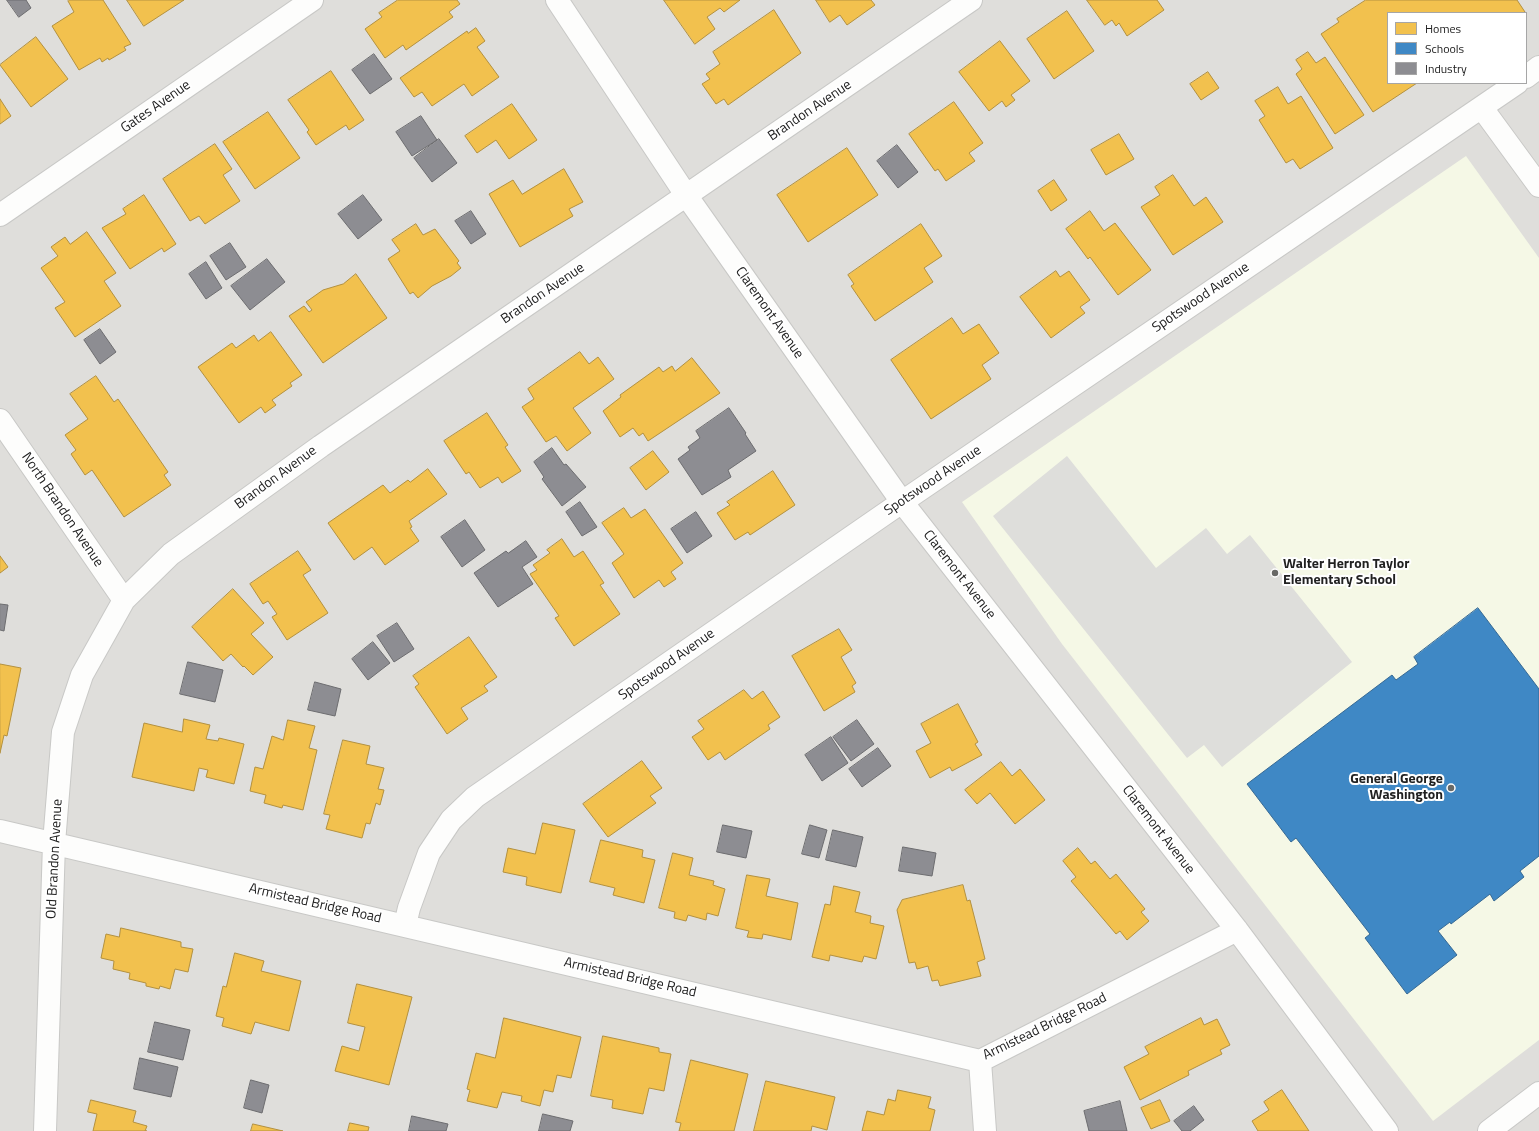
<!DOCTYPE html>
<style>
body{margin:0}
#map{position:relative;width:1539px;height:1131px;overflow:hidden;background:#f0efea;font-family:"Titillium Web",sans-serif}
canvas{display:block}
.legend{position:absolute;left:1387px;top:12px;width:140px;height:72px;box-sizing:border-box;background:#fff;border:1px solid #a6a6a6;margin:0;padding:5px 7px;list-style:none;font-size:12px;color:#212121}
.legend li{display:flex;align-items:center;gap:8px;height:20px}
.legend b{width:20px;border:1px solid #a6a6a6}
</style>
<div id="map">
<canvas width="1539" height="1131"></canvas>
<ul class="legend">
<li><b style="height:11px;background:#f2c14e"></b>Homes</li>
<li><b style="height:11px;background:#3f88c5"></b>Schools</li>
<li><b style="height:11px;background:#8d8d92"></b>Industry</li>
</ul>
</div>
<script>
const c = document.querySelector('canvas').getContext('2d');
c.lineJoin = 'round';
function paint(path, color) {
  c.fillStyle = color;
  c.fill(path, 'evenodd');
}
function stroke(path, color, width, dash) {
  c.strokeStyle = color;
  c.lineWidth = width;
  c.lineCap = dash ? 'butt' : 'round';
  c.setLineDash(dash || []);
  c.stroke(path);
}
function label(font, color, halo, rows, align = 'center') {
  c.font = font + ' "Titillium Web",sans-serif';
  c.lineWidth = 4;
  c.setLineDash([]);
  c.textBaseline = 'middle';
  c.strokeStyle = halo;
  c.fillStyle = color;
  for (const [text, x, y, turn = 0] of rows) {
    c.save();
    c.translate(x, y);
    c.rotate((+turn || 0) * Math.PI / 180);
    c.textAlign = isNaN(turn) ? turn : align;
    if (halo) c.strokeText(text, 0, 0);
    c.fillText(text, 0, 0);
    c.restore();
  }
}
paint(new Path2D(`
 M0,0H1539V1131H0ZM1388,13H1526V83H1388Z`), '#dfdedb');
paint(new Path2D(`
 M1466,156L1539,258V1040L1433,1121L1062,644L962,502Z`), '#f5f8e6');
paint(new Path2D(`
 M1067,456L1156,568L1206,528L1227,554L1250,535L1352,662L1222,767L1204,745L1187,758L993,516Z`), '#dededb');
const homes = new Path2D(`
 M69,0H103L131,44L124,47L126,50L109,60L108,58L102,62L100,58L79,70L52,26L74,12L68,1Z
 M127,0H184L144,26Z
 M398,0H457L460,4L449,12L453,17L406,50L403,45L385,58L365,29L382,17L379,13Z
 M664,0H740L724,12L720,8L707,17L715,29L695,44Z
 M816,0H871L875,5L847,25L840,15L830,22Z
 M1087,0H1157L1164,10L1127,36L1119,23L1116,26L1112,20L1105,25Z
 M1366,0H1517L1525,12L1523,13H1388V83H1417L1373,112L1321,34L1339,22L1337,19Z
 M774,10L801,53L728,105L724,99L716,104L702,84L710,79L706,74L720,64L713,52Z
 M1067,11L1094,51L1054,79L1027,39Z
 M476,28L485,41L477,47L499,77L472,96L464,84L432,106L422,92L414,97L400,78L467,31L468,33Z
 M36,37L68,79L31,107L0,65Z
 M1000,41L1030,81L1011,95L1015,100L1006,107L1002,101L989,111L959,72Z
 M1308,52L1316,63L1325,57L1364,115L1335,134L1296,74L1302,69L1296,60Z
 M331,71L364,120L349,130L346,125L316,145L307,132L309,130L288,100Z
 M1208,72L1219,88L1201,100L1190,84Z
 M1278,87L1288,104L1301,96L1333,148L1300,169L1293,159L1286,163L1259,120L1265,116L1255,101Z
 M0,99L11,116L0,124Z
 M954,102L983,143L969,153L975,161L946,181L938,169L935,171L909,134Z
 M512,104L537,140L509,159L496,140L477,153L465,136Z
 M268,112L300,158L255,189L223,142Z
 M1119,134L1134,159L1106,175L1091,150Z
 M215,144L232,169L223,175L240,201L205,224L199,216L190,221L163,179Z
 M847,148L878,195L808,242L777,195Z
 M564,169L583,202L569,209L573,216L520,247L489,194L513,180L522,194Z
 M1173,175L1194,206L1206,197L1223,222L1173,255L1141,207L1160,195L1155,187Z
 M1054,180L1067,200L1051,211L1038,191Z
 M144,195L176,244L164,252L162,248L130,269L102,228L126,214L123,209Z
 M1090,211L1104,231L1115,223L1151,270L1118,295L1090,257L1088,259L1066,229Z
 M416,224L423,235L435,229L459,261L457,263L461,268L451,276L432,286L418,298L413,292L410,294L388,259L400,251L392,240Z
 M921,224L942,256L924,268L933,282L875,321L851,286L854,284L848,275Z
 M87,232L116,273L104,281L121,306L75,337L55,308L65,302L41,268L58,256L51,247L65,237L70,244Z
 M1056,271L1060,277L1069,271L1090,300L1080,307L1085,313L1051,338L1020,297Z
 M356,274L387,318L323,363L289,316L304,306L309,312L312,310L306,302L323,290L343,284Z
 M952,318L963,334L979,324L999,353L982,365L991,379L931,419L891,360Z
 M271,332L302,375L290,383L292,386L272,400L276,405L265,413L261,407L239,423L198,367L232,343L236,348L254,335L258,341Z
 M580,352L589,364L598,357L614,379L573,408L591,433L567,451L556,436L546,442L522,407L534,399L528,389Z
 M692,358L720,393L648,441L643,433L639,436L633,428L620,437L603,411L621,397L620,395L659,367L663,372L672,366L675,371Z
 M96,376L114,402L118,399L168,472L164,475L171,485L124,517L92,470L85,475L71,454L76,450L65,435L88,419L70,394Z
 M487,413L508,445L505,447L521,471L502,483L498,477L480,488L469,472L466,474L444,441Z
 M653,451L669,472L646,490L630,468Z
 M428,469L447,494L409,521L412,527L410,528L419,541L385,565L372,547L354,560L328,523L383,485L390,493L408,480L410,482Z
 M773,471L795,505L750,535L748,532L735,540L717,513L730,505L727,502Z
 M624,508L631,518L645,509L683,563L671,572L676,579L664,587L659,580L634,598L612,563L624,554L602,523Z
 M562,539L574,557L583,551L604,583L600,585L620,614L574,646L555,618L559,616L530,574L537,570L533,565L550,553L547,550Z
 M298,551L311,570L303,575L328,613L287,640L272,617L277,614L268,601L263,604L250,584Z
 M0,556L8,567L0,573Z
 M233,589L264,623L251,634L273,657L253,675L244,666L243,667L231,654L223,661L192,627Z
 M839,629L852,650L841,657L856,683L852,686L855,692L824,711L792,656Z
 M469,637L497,677L484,686L488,691L461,708L468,719L447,734L415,687L419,684L413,676Z
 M0,664L21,668L7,736L4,735L0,753Z
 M744,690L752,699L763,691L780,717L768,725L770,729L725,760L720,752L708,760L692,737L704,729L698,721Z
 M958,704L978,742L975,744L982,755L952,771L950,767L930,778L916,751L931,743L921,724Z
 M184,719L210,725L206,739L218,741L219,738L244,744L234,784L206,777L208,770L199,768L194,791L132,777L144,723L182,732Z
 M288,720L315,726L309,748L317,750L303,810L283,805L282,808L264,803L266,795L250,791L255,767L263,769L272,736L283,740Z
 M343,740L370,746L366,764L384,768L378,789L384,790L380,805L376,803L370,824L366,823L362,838L326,829L330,815L324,814Z
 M642,761L662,788L650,796L656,803L608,837L583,804Z
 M1001,762L1012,776L1020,769L1045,800L1015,824L990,793L977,804L965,790Z
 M543,823L575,830L561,893L526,885L527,877L503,872L508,848L535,854Z
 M601,840L643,850L642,857L655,860L644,903L613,895L615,888L590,882Z
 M1078,848L1091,864L1095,861L1110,879L1116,874L1145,909L1141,912L1149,921L1127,940L1120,931L1116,934L1071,881L1076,877L1063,861Z
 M673,853L693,858L689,875L714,881L713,885L725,889L718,916L707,913L706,920L688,915L686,921L674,918L675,912L659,908Z
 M747,875L770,879L766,896L798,903L791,940L763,934L762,939L747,937L749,931L736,928Z
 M963,885L967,901L970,900L985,959L977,962L981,976L940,986L938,980L932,981L928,966L917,969L915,962L909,963L897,910L902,900Z
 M834,886L860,892L855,912L871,916L870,923L884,926L876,959L864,956L862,962L830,955L829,961L812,957L825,904L830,905Z
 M121,928L181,942V947L193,949L188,972L175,969L170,989L160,986L159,989L146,986V983L129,979L130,973L113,969L114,961L101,958L106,934L119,937Z
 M235,953L264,961L261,971L301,981L289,1031L255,1022L251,1034L222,1026L224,1018L216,1016L223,986L226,987Z
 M357,984L412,997L389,1085L335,1071L342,1046L359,1051L365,1027L348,1023Z
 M504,1018L581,1037L571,1078L557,1075L553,1092L544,1090L540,1106L521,1101L522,1096L502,1092L497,1108L467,1101L470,1090L467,1089L476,1053L495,1058Z
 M1201,1018L1204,1025L1217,1019L1230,1045L1220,1050L1222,1054L1188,1071L1189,1075L1140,1100L1124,1067L1149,1054L1145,1047Z
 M603,1036L659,1048V1052L671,1054L664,1091L649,1088L643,1114L612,1108L613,1100L591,1096Z
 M691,1060L748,1074L734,1131H679L681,1123L676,1122Z
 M766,1081L835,1097L827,1130L812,1126L811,1131H754Z
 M898,1090L931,1097L928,1108L935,1110L930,1131H862L867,1111L884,1115L888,1099L895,1101Z
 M1282,1090L1309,1131H1258L1252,1121L1269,1110L1264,1102Z
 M91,1100L136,1111L133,1122L147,1126L145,1131H147H93L97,1114L88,1112Z
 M1160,1100L1170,1121L1151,1129L1141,1108Z
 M350,1123L369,1127L368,1131H348Z
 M253,1124L283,1131H251Z`);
paint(homes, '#f2c14e');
stroke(homes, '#b39140', 1);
const schools = new Path2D(`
 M1478,608L1539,689V856L1520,871L1524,877L1494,901L1490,894L1451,924L1450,922L1438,931L1457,955L1407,994L1365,938L1370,934L1296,838L1291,842L1247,784L1392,675L1396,680L1418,664L1414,657Z`);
paint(schools, '#3f88c5');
stroke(schools, '#366994', 1);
const industry = new Path2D(`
 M7,0H26L31,8L19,17Z
 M374,54L392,79L370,94L352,70Z
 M421,116L437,140L412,156L396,132Z
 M439,139L457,163L432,182L414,158Z
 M897,145L918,172L898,188L877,161Z
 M363,195L382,220L358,239L338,214Z
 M471,211L486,234L471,244L455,221Z
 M230,243L246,267L226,280L210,256Z
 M267,259L285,282L250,310L231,286Z
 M206,262L222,288L206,299L189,274Z
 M100,329L116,352L100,364L84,340Z
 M729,408L746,433L745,434L756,451L728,470L731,477L702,495L678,459L690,450L688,447L700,438L696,431Z
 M552,448L564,465L566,464L586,487L562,506L542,479L544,477L534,462Z
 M580,502L597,527L582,536L566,512Z
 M696,512L712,536L687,553L671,529Z
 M465,520L485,550L462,567L441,537Z
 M526,541L537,557L522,567L533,584L498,607L474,573L506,551L508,553Z
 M0,604L8,605L4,631L0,630Z
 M397,623L414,649L394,662L377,636Z
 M373,642L390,663L368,680L352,659Z
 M188,662L223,670L215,702L180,694Z
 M315,682L341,689L335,716L308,710Z
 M857,720L874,744L851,761L833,737Z
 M831,737L848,763L822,781L805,755Z
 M878,748L891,766L862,787L849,769Z
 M723,825L752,831L746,858L717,852Z
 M810,825L827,830L819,858L802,854Z
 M833,830L863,837L856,867L826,860Z
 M903,847L936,853L932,876L899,871Z
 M155,1022L190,1030L183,1060L148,1052Z
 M140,1058L178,1067L171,1097L134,1089Z
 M251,1080L269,1085L262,1113L244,1108Z
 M1120,1101L1127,1131H1089L1084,1111Z
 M1194,1106L1204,1120L1190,1131H1182L1174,1121Z
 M543,1114L573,1121L570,1131H539Z
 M412,1116L448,1124L446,1131H409Z`);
paint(industry, '#8d8d92');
stroke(industry, '#6d6d70', 1);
const street = new Path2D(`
 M557,0L686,195L902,502L1237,930L1387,1131
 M1526,77L1539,67
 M1482,108L1539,186
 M0,215L312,0
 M0,420L124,600
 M0,831L980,1061L1237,930
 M405,925L409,908L429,853L451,820L475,797L902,502L1517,83
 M980,1061L985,1131
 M45,1131L54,843L63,732L82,675L124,600L171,554L321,446L971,0
 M1489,1131L1539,1093`);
stroke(street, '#c8c8c6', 24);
stroke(street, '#fdfdfc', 22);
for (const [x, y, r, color] of [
 [1275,573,4,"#696967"],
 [1451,788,4,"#696967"]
]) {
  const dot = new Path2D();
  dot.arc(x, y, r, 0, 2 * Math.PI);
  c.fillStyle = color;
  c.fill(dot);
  stroke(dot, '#fff', 1.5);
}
label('14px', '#212121', '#fff', [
 ["Gates Avenue",156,107,-35],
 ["Brandon Avenue",810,111,-34],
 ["Brandon Avenue",543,294,-34],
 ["Spotswood Avenue",1201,298,-34],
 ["Claremont Avenue",769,313,55],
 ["Brandon Avenue",276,478,-36],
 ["Spotswood Avenue",933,481,-34],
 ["North Brandon Avenue",62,510,56],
 ["Claremont Avenue",959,575,52],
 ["Spotswood Avenue",667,665,-35],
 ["Claremont Avenue",1158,830,52],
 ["Old Brandon Avenue",55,859,-87],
 ["Armistead Bridge Road",315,904,13],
 ["Armistead Bridge Road",630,978,13],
 ["Armistead Bridge Road",1045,1027,-26]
]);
label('bold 14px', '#212121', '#fff', [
 ["Walter Herron Taylor",1283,565],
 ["Elementary School",1283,581],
 ["General George",1443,780,"right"],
 ["Washington",1443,796,"right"]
], 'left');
</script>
